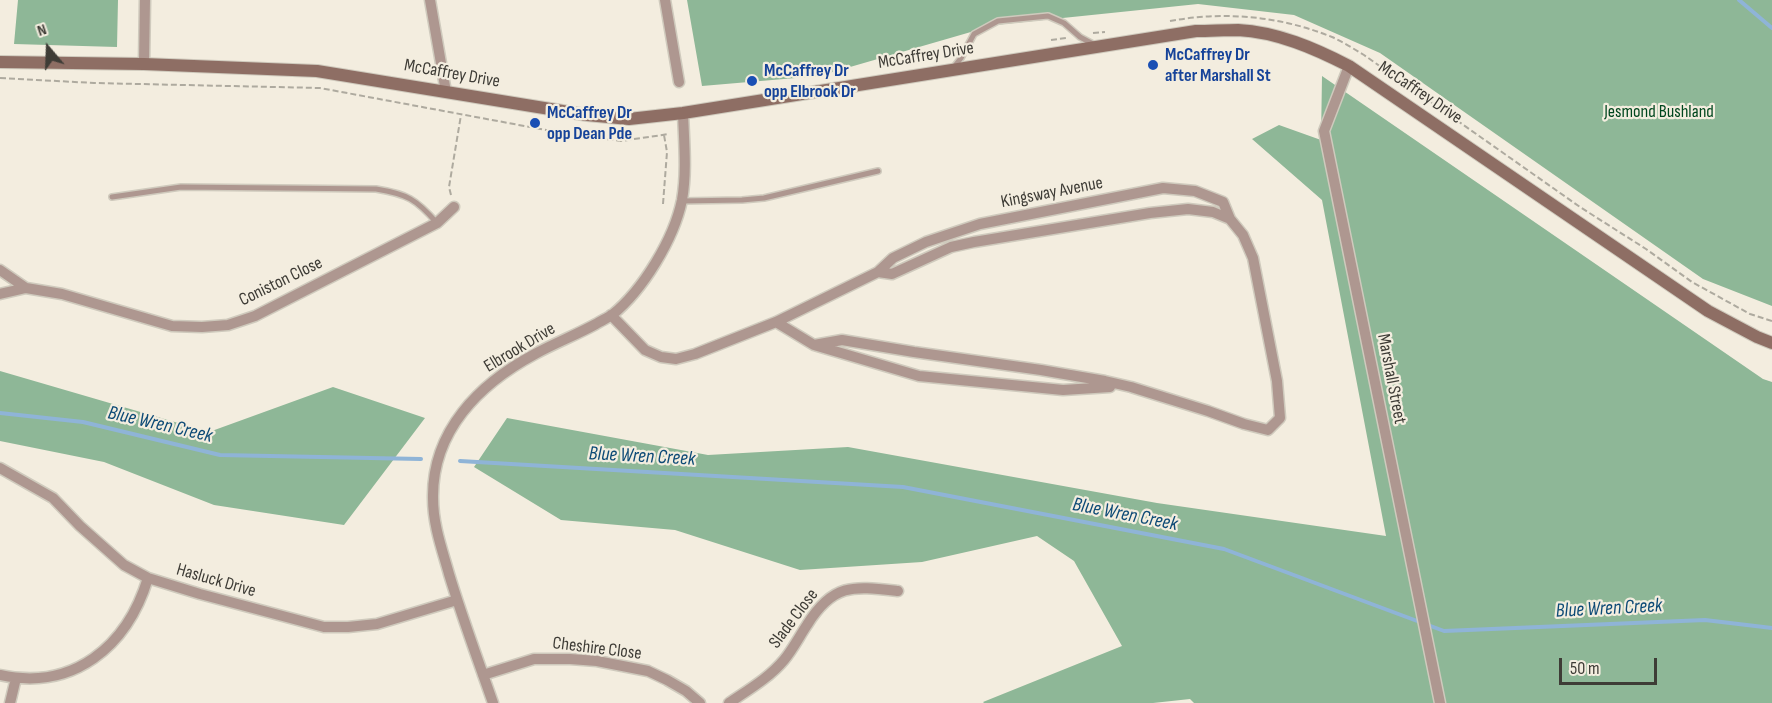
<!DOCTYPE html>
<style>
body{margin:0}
#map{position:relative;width:1772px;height:703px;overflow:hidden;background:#f3eddf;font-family:"Sofia Sans Condensed",sans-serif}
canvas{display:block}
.north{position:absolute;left:18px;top:18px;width:60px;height:60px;-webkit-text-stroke:4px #f3eddf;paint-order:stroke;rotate:341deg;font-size:16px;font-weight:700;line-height:24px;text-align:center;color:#3e3c36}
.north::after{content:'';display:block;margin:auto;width:21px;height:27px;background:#3e3c36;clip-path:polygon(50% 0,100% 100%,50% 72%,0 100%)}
.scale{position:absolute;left:1559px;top:658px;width:98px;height:27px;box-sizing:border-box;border:3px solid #3e3c36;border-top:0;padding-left:8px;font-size:18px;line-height:21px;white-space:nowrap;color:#3e3c36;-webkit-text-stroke:4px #f3eddf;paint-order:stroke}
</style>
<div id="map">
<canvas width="1772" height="703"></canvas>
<div class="north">N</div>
<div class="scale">50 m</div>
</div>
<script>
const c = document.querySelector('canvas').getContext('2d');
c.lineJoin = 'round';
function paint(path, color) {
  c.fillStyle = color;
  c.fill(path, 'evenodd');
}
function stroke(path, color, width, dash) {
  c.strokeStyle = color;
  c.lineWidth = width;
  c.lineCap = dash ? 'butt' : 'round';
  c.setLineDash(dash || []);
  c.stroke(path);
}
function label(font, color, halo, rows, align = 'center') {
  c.font = font + ' "Sofia Sans Condensed",sans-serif';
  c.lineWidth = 4.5;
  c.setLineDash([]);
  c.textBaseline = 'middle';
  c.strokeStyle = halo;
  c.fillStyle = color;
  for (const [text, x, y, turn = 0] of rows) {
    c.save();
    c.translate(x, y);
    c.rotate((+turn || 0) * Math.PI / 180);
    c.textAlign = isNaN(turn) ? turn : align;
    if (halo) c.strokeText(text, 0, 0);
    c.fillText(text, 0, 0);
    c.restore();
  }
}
paint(new Path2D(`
 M18,0H118L117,47L14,44Z
 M687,0H1772V306L1703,279L1380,53L1294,15L1198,4L995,25L819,76L702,86Z
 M1322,76L1763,379L1772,382V703H1194L1190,699L1153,703H984L983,702L1122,646L1074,561L1037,536L922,562L800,570L675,530L561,520L474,467L507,418L708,455L848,447L1157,503L1386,536L1322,200L1252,139L1279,125L1321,140Z
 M0,371L209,432L333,387L425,418L344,525L214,505L104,462L0,441Z`), '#8eb797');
stroke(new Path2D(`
 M1739,0L1772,28
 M0,413L83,422L220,455L421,459
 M460,461L903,487L1224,549L1444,631L1705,620L1772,628`), '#8fb4d7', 4);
const lane = new Path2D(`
 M954,67L961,58L974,34L998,21L1048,16L1064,23L1080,37L1093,44
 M112,197L181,187L376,189C407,194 416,199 437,223
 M681,201L742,200L764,198L878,171`);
const street = new Path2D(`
 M430,0L446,92
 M665,0L679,82
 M144,64L145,0
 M1349,66L1324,131L1440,703
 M0,270L26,288
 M878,272L892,274L951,247L974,242L1150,213L1188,209L1213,212L1230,219
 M0,294L26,288L62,294L172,326L202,327L228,325L255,316L437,223L454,207
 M611,315L645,350L661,357L676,359L695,354L776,322L878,272L893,258L926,242L980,224L1163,188L1195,191L1223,202L1230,219L1243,235L1253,258L1277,381L1280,418L1268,430L1244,424L1208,411L1131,387L1105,381L1041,370L914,352L842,340L814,345
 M776,322L814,345L919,376L1063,390L1110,387
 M0,468L53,498L80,526L124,565L148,578L200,594L324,627H348L377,624L457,600
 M0,675C73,691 127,647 148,578
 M483,675L534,659H570L597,661L648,671L667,680L686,691L700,703
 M10,703L16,678
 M493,703C478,660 462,617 449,574C442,549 433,525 433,498C432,431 479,384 535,354C555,343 576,335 596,324C601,321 607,318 612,315C643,290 674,239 682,200C687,172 684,142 683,113
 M729,703C748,690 769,678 784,660C793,649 799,637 807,625C833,583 853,586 898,591`);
const secondary = new Path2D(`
 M0,62L144,64L317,71L587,115L629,119L683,113L1196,31C1210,31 1224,30 1238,30C1277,32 1314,48 1349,66L1708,311L1757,337L1772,343`);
stroke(lane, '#cfcabd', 8);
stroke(street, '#cfcabd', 13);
stroke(secondary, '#cfcabd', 14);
stroke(new Path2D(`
 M1170,21C1225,11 1280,16 1332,37C1343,42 1354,49 1364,55L1580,207L1646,249L1692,282L1750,314L1772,321
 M1093,33L1105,32
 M1051,40L1066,38
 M0,78L94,83L320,88L562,133L621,141L669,134
 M451,195L449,187L461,115
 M663,204L667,152L664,135`), '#aeaa9f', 2, [6, 3]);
stroke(lane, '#ae9790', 5);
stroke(street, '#ae9790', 10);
stroke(secondary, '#8e6e64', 12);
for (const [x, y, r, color] of [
 [1153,65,6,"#1a4fb4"],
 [752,81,6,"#1a4fb4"],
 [535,123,6,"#1a4fb4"]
]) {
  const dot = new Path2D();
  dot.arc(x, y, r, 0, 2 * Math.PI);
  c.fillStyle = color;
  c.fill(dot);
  stroke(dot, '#f3eddf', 2);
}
label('bold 18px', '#164399', '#f3eddf', [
 ["McCaffrey Dr",1165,55],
 ["after Marshall St",1165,76],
 ["McCaffrey Dr",764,71],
 ["opp Elbrook Dr",764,92],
 ["McCaffrey Dr",547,113],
 ["opp Dean Pde",547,134]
], 'left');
label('18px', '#3e3c36', '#f3eddf', [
 ["McCaffrey Drive",926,56,-9],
 ["McCaffrey Drive",452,74,10],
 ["McCaffrey Drive",1420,93,34],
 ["Kingsway Avenue",1052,193,-11],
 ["Coniston Close",281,282,-26],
 ["Elbrook Drive",520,348,-31],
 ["Marshall Street",1391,379,79],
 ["Hasluck Drive",216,581,16],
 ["Slade Close",794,619,-53],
 ["Cheshire Close",597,649,7]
]);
label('18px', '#00471e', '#f3eddf', [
 ["Jesmond Bushland",1659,112]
]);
label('italic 20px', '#0d4a76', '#f3eddf', [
 ["Blue Wren Creek",160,425,13],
 ["Blue Wren Creek",642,457,3],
 ["Blue Wren Creek",1125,515,11],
 ["Blue Wren Creek",1609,609,-3]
]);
</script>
